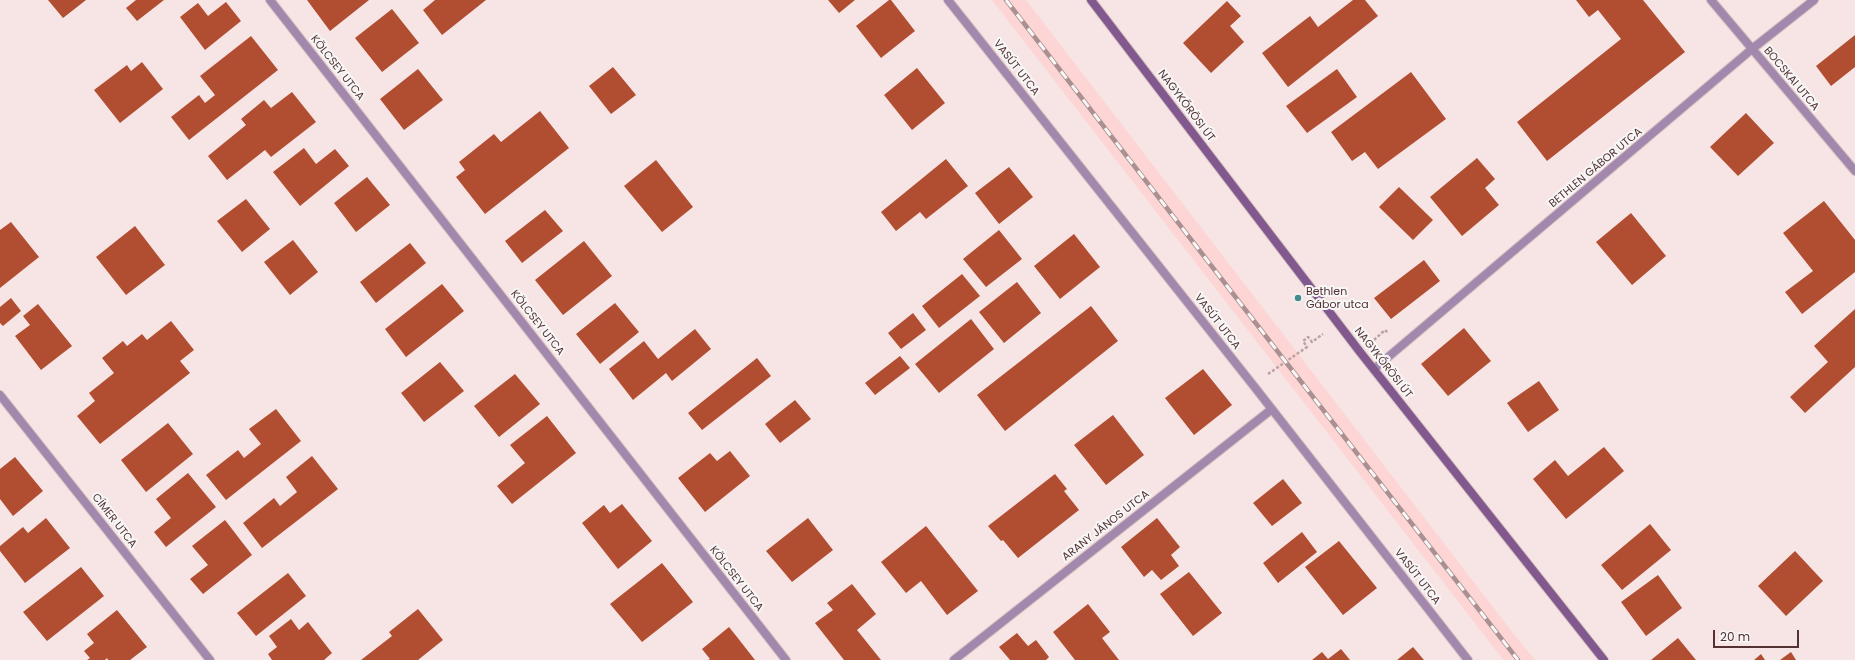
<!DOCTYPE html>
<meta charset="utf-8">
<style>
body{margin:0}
#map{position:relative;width:1855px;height:660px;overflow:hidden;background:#f7e4e4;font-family:Poppins,sans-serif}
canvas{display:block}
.scale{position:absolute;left:1713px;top:630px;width:86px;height:18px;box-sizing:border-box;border:2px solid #543132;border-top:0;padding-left:5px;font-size:12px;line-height:14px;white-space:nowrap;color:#543132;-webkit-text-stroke:3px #f7f7f7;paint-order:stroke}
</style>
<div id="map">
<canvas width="1855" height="660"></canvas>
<div class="scale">20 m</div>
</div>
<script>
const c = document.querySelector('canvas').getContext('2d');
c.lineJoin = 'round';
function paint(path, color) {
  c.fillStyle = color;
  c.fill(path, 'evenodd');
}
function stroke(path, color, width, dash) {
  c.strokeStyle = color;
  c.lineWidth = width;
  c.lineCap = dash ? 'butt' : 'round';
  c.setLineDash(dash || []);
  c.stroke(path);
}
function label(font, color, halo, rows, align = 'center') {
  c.font = font + ' Poppins,sans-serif';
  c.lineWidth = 4;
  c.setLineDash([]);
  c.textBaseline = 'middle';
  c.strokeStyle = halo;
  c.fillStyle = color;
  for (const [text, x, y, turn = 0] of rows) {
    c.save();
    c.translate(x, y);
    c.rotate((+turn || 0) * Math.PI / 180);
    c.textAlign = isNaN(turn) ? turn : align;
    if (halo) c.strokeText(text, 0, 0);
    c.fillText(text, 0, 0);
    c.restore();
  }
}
paint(new Path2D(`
 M992,0H1026L1516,637L1535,660H1504L1498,653Z`), '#fdd5d5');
paint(new Path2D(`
 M48,0H86L63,18Z
 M136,0H164L137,21L126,8Z
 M307,0H369L330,31Z
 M435,0H486L442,35L423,10Z
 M828,0H855L839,13Z
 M889,0H891L915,31L881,58L856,26Z
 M1353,0H1365L1378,16L1288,87L1262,53L1310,16L1318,27Z
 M1576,0H1643L1685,52L1547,161L1517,122L1621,39L1598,10L1589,17Z
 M1227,1L1241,16L1230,26L1244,42L1211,73L1183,43Z
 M226,2L241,21L205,50L180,17L198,3L208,16Z
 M392,9L419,43L382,72L355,38Z
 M1855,35V67L1831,86L1816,66Z
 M251,36L278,70L189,140L171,117L199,95L205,103L215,95L200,76Z
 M142,62L163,89L120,123L94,90L127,65L131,71Z
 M613,67L636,95L611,114L589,86Z
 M917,68L945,103L912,130L884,95Z
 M418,69L443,100L404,130L380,99Z
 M1337,69L1357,97L1307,133L1286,106Z
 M1411,72L1446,119L1378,169L1365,152L1352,161L1331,132Z
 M292,92L316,122L271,157L265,150L227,180L208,156L246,125L241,119L264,100L271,108Z
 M540,111L569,148L485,214L456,177L465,170L459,162L494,134L501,142Z
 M1746,113L1774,143L1738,176L1710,147Z
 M304,148L316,164L335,149L349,166L300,206L273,172Z
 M1477,158L1495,179L1485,188L1499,205L1462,236L1430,197Z
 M946,159L968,186L926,219L920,212L896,231L881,212Z
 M656,160L693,207L662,232L624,186Z
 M1009,167L1033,197L999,224L975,193Z
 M367,177L390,205L356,232L334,203Z
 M1399,187L1433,220L1413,240L1379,207Z
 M246,199L270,229L242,252L217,221Z
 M1824,201L1855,240V272L1802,314L1785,292L1813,271L1783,233Z
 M545,210L563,231L522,263L505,241Z
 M1631,213L1666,256L1632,285L1596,242Z
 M11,222L39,257L0,288V230Z
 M135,226L165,265L126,295L96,257Z
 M999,230L1022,259L986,287L963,259Z
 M1074,234L1100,267L1060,299L1034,266Z
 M293,240L318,272L290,295L264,262Z
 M584,241L612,276L563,315L535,280Z
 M410,243L426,263L376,303L360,282Z
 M1424,260L1440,281L1391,319L1374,298Z
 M962,274L980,296L939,328L922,306Z
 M1017,282L1041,313L1004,343L979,312Z
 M442,284L464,311L406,357L385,329Z
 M11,298L21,311L3,326L0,323V307Z
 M615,303L639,332L600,364L576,334Z
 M38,304L72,346L41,370L15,336L30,325L23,316Z
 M1091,306L1118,341L1005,431L977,395Z
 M1855,309V367L1805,413L1790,397L1828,362L1814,346Z
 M913,313L926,330L901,349L888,333Z
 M971,319L994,349L939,393L915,364Z
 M171,321L194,350L180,361L190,373L100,444L77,416L95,401L89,393L114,373L102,358L123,341L127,346L142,334L147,340Z
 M1464,328L1491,361L1448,396L1421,364Z
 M695,329L711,349L672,381L666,373L633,400L609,369L644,341L658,359Z
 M900,356L910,368L875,395L865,383Z
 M757,358L771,376L702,430L688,413Z
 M440,362L464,391L424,422L401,393Z
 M1203,369L1232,405L1194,435L1165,398Z
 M515,374L540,404L499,437L474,406Z
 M1539,381L1559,410L1528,432L1507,403Z
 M795,400L811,419L780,443L765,424Z
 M276,409L301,441L226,500L206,475L238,450L244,458L261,444L249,429Z
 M1113,415L1144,455L1106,485L1074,445Z
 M547,416L576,453L512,504L497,486L525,463L510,445Z
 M168,423L193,454L146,492L121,460Z
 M1604,447L1624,471L1566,519L1533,479L1555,460L1568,476Z
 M730,451L750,476L705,512L678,478L710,453L717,461Z
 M312,456L338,489L262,548L243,523L274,498L280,506L297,492L286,477Z
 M15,457L43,491L13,516L0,499V469Z
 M188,473L216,507L166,547L154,532L171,518L156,499Z
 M1055,474L1067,489L1064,491L1079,510L1018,558L1003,540L1001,541L988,526Z
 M1283,479L1302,503L1272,526L1253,503Z
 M622,504L652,541L618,569L582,523L604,505L610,513Z
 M46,518L70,548L25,583L0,551V546L23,527L28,533Z
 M808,518L833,550L792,582L766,551Z
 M1157,518L1180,547L1171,555L1179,566L1161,580L1152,570L1144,577L1121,547Z
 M225,520L252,555L203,594L190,579L208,565L192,546Z
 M1650,524L1671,550L1622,590L1601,565Z
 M926,526L978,591L947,615L921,581L906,593L881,562Z
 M1302,532L1317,552L1278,583L1263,563Z
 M1339,541L1377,588L1343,615L1305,567Z
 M1795,551L1823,581L1786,616L1758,586Z
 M662,563L693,602L642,642L610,604Z
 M81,567L104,596L47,641L23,612Z
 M1189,572L1222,613L1193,636L1160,594Z
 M288,573L306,596L256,636L237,613Z
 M1658,575L1682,608L1646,636L1621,602Z
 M852,584L876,614L857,630L881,660H844L815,623L833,610L827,603Z
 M1088,604L1110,632L1102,638L1119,660H1075L1053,632Z
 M418,609L443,640L418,660H361L392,636L389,632Z
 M117,610L147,647L130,660H108L107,658L105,660H87L90,658L84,651L94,643L87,634Z
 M291,619L299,630L308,622L332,653L324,660H272L268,654L277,647L269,636Z
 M729,627L737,637L755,660H708L710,659L702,649Z
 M1017,633L1028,646L1036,640L1049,657L1046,660H1010L999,647Z
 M1678,638L1696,660H1651Z
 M1413,647L1424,660H1397Z
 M1341,649L1350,660H1312L1322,652L1328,659Z
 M1791,652L1796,660H1780Z
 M1761,654L1765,660H1754Z`), '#b14e31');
const street = new Path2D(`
 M270,0L786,660
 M948,0L1253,385L1468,660
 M1711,0L1855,171
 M1374,369L1752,49L1814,0
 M0,395L210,660
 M954,660L1272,409`);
const secondary = new Path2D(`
 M1091,0L1360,352L1604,660`);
stroke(street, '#d6c0c0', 10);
stroke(secondary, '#d6c0c0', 10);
stroke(new Path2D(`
 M1374,340L1385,330L1388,333
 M1268,374L1307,347L1303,341L1308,337L1312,342L1323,334`), '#bba2a3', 2.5, [3, 2]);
stroke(street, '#a388ad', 8);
stroke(secondary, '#81598e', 8);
const rail = new Path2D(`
 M1006,0L1285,361L1518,660`);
stroke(rail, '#aa9090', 4.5);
stroke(rail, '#f7f7f7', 3, [9]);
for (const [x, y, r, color] of [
 [1298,298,4,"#438b8d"]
]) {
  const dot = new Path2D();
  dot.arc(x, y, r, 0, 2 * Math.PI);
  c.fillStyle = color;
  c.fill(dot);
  stroke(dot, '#f7f7f7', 1.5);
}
label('11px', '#543132', '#f7f7f7', [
 ["KÖLCSEY UTCA",337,68,52],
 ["VASÚT UTCA",1016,68,52],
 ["BOCSKAI UTCA",1791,79,50],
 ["NAGYKŐRÖSI ÚT",1186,106,53],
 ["BETHLEN GÁBOR UTCA",1596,168,-40],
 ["VASÚT UTCA",1217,322,52],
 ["KÖLCSEY UTCA",537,323,52],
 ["NAGYKŐRÖSI ÚT",1383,363,52],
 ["CÍMER UTCA",114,521,52],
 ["ARANY JÁNOS UTCA",1106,526,-38],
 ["VASÚT UTCA",1417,577,52],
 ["KÖLCSEY UTCA",736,579,52]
]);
label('11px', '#543132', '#f7f7f7', [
 ["Bethlen",1306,292],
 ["Gábor utca",1306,305]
], 'left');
</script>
